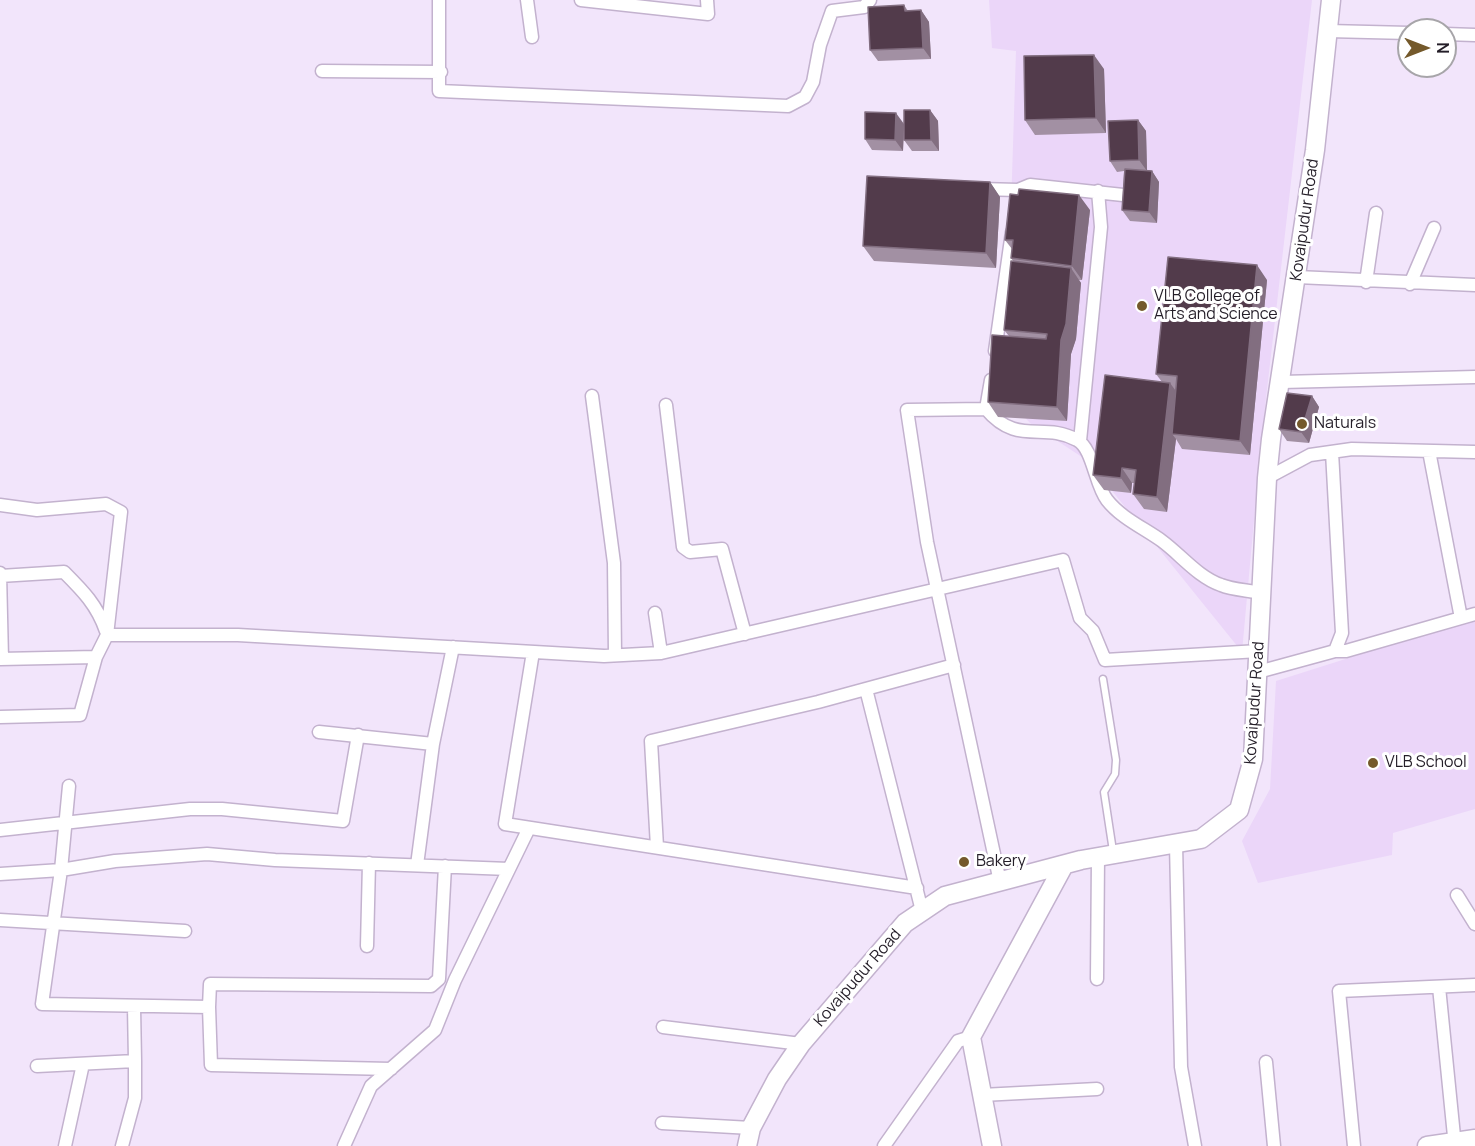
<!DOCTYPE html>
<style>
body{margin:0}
#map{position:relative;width:1475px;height:1146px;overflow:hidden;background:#f2e5fb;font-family:Manrope,sans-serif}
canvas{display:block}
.north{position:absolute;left:1397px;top:18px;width:60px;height:60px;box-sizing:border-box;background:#fff;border:2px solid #a7a5a9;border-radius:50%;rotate:90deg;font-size:16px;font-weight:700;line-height:24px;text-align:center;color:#241e28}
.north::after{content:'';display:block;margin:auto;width:21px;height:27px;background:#74592b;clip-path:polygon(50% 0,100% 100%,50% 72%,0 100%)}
</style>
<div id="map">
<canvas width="1475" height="1146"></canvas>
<div class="north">N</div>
</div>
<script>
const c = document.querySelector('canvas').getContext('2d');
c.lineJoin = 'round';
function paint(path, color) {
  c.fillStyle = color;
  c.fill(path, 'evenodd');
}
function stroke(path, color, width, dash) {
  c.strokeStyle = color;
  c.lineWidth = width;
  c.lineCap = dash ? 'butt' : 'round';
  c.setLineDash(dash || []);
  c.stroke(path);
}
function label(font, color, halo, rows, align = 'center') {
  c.font = font + ' Manrope,sans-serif';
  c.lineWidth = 6;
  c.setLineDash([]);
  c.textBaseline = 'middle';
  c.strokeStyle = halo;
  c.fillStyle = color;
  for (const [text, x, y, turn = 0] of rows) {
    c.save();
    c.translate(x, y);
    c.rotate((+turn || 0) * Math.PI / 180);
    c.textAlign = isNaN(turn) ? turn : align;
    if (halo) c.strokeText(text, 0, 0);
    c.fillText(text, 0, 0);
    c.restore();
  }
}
paint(new Path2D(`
 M989,0H1312L1262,433L1242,652L1088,461L1030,423L1005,396L1016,51L992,48Z
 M1475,618V809L1393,833L1392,855L1258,883L1242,841L1270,789L1276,681Z`), '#ebd6f9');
const lane = new Path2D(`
 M1103,679L1116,760L1115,774L1104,792L1113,851`);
const street = new Path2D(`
 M439,0V91L788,106L805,97L813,82L820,45L832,11L864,7L870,0
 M527,0L532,37
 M581,0L708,14L707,0
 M1328,31L1409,33
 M1445,34L1475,35
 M322,71L441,72
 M981,189L1018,190
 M1016,209L1018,190L1030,185L1123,195
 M1297,277L1475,285
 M1366,282L1376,213
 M1410,284L1434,228
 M995,351L1012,232
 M991,380L986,409C1018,447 1043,421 1077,440C1093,448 1095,485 1107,500C1121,518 1144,528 1162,541C1181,555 1198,577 1221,585C1233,590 1248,590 1261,593
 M1282,382L1475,377
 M592,396L614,563L615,655
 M666,405L683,547L690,552L722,549L745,634
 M986,409L907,410L927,542L1000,882
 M1080,441L1101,227L1098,191
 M1429,451L1461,618
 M1332,452L1342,633L1335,651
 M1267,478L1310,455L1352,449L1475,452
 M0,505L37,510L106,504L121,512L107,635
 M0,573L2,659
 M0,576L64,572C83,591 97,605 106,631
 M655,613L661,653
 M533,652L505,824L917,888
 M0,659L96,657L107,635H238L604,656L661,653L1063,560L1080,618L1093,631L1105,660L1259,651
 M1258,672L1335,651H1346L1475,614
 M866,689L922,911
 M0,717L80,715L96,657
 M319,732L433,744L453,647
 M0,830L190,809H222L343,821L358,735
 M1176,844L1181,1067L1195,1146
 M657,847L651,741L818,702L954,665
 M417,865L433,744
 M445,866L439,979L431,986L210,984L209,1007L42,1004L61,870L115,861L207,854L275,860L509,869
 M0,874L61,870L69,786
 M1457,895L1475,924
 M0,920L185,931
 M367,946L369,863
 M1097,979L1098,857
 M1439,987L1455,1146
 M209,1007L211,1065L391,1069
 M663,1027L801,1044
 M1266,1062L1274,1146
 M37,1066L135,1061L134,1007
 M982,1095L1097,1089
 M662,1123L751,1128
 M65,1146L83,1064
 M122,1146L135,1098V1061
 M344,1146L371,1086L435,1030L455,980L529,828
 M884,1146L958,1041L971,1037
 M1354,1146L1339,991L1475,985`);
const secondary = new Path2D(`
 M747,1146L751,1128L777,1079L801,1044L905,923L945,896L1081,860L1201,839L1239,810L1253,759L1267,478L1271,439L1315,150L1331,0
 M992,1146L971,1037L1064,865
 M1427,1146L1475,1139`);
stroke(lane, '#c3b2ce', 9);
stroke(street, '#c3b2ce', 15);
stroke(secondary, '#c3b2ce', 21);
stroke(lane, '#fff', 6);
stroke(street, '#fff', 12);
stroke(secondary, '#fff', 18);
paint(new Path2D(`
 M904,5L908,11L921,10L929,22L931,59L878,61L870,50Z
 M1104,69L1106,133L1035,135L1025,120Z
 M930,110L938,121L939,151H912L904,140Z
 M1138,120L1146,131L1147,170L1152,171L1159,182L1157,223L1130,221L1122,210L1124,171L1117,172L1110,161Z
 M904,124L903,151L872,150L865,139Z
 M990,182L1000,197L996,268L874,261L863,246Z
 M1090,210L1082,280H1079L1081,283L1076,339L1071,354L1067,421L998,417L988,402L1009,336L1004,330L1013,261L1011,258L1012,249L1005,240Z
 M1267,280L1250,455L1182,449L1176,439L1167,512L1144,509L1133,494L1135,483H1132L1131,493L1104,490L1093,475L1162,382L1156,374Z
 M1312,396L1319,407L1309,443L1287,441L1279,429Z`), '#a290a3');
paint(new Path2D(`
 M921,10L929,22L931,59L923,48Z
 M1094,55L1104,69L1106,133L1096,118Z
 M930,110L938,121L939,151L931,140Z
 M896,113L904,124L903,151L895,140Z
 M1138,120L1146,131L1147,171L1139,160Z
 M1152,171L1159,182L1157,223L1149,212Z
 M990,182L1000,197L996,268L986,253Z
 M1079,195L1090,210L1082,280L1072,266Z
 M1257,265L1267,280L1250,455L1240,441Z
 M1071,268L1081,283L1076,339L1071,354L1067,421L1057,407L1061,340Z
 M1170,383L1181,398L1172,434L1176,439L1167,512L1157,497Z
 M1312,396L1319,407L1309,443L1301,432Z
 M1122,468L1132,483L1131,493L1121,478Z`), '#826e80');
const building = new Path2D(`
 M904,5L905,11L921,10L923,48L870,50L868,7Z
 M1094,55L1096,118L1025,120L1024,56Z
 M904,110H930L931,140H904Z
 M865,112L896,113L895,140L865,139Z
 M1138,120L1139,160L1110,161L1108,121Z
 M1125,169L1152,171L1149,212L1122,210Z
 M867,176L990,182L986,253L863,246Z
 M1019,189L1079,195L1072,266L1011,258L1013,240H1005L1010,194L1018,195Z
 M1168,257L1257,265L1240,441L1172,434L1177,376L1156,374Z
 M1011,261L1071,268L1066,324L1061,340L1057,407L988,402L992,335L1046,339L1047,334L1004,330Z
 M1105,375L1170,383L1157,497L1133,494L1136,470L1122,468L1121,478L1093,475Z
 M1287,393L1312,396L1301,432L1279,429Z`);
paint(building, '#523b4b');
stroke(building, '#826e80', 1.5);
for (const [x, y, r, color] of [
 [1142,306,6,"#74592b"],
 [1302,424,6,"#74592b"],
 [1373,763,6,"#74592b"],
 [964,862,6,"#74592b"]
]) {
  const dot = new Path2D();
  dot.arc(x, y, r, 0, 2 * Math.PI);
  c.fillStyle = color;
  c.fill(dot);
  stroke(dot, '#fff', 2);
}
label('16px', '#241e28', '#fff', [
 ["Kovaipudur Road",1305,220,-82],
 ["Kovaipudur Road",1255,703,-86],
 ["Kovaipudur Road",858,978,-49]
]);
label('16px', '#241e28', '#fff', [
 ["VLB College of",1154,297],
 ["Arts and Science",1154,315],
 ["Naturals",1314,424],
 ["VLB School",1385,763],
 ["Bakery",976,862]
], 'left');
</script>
